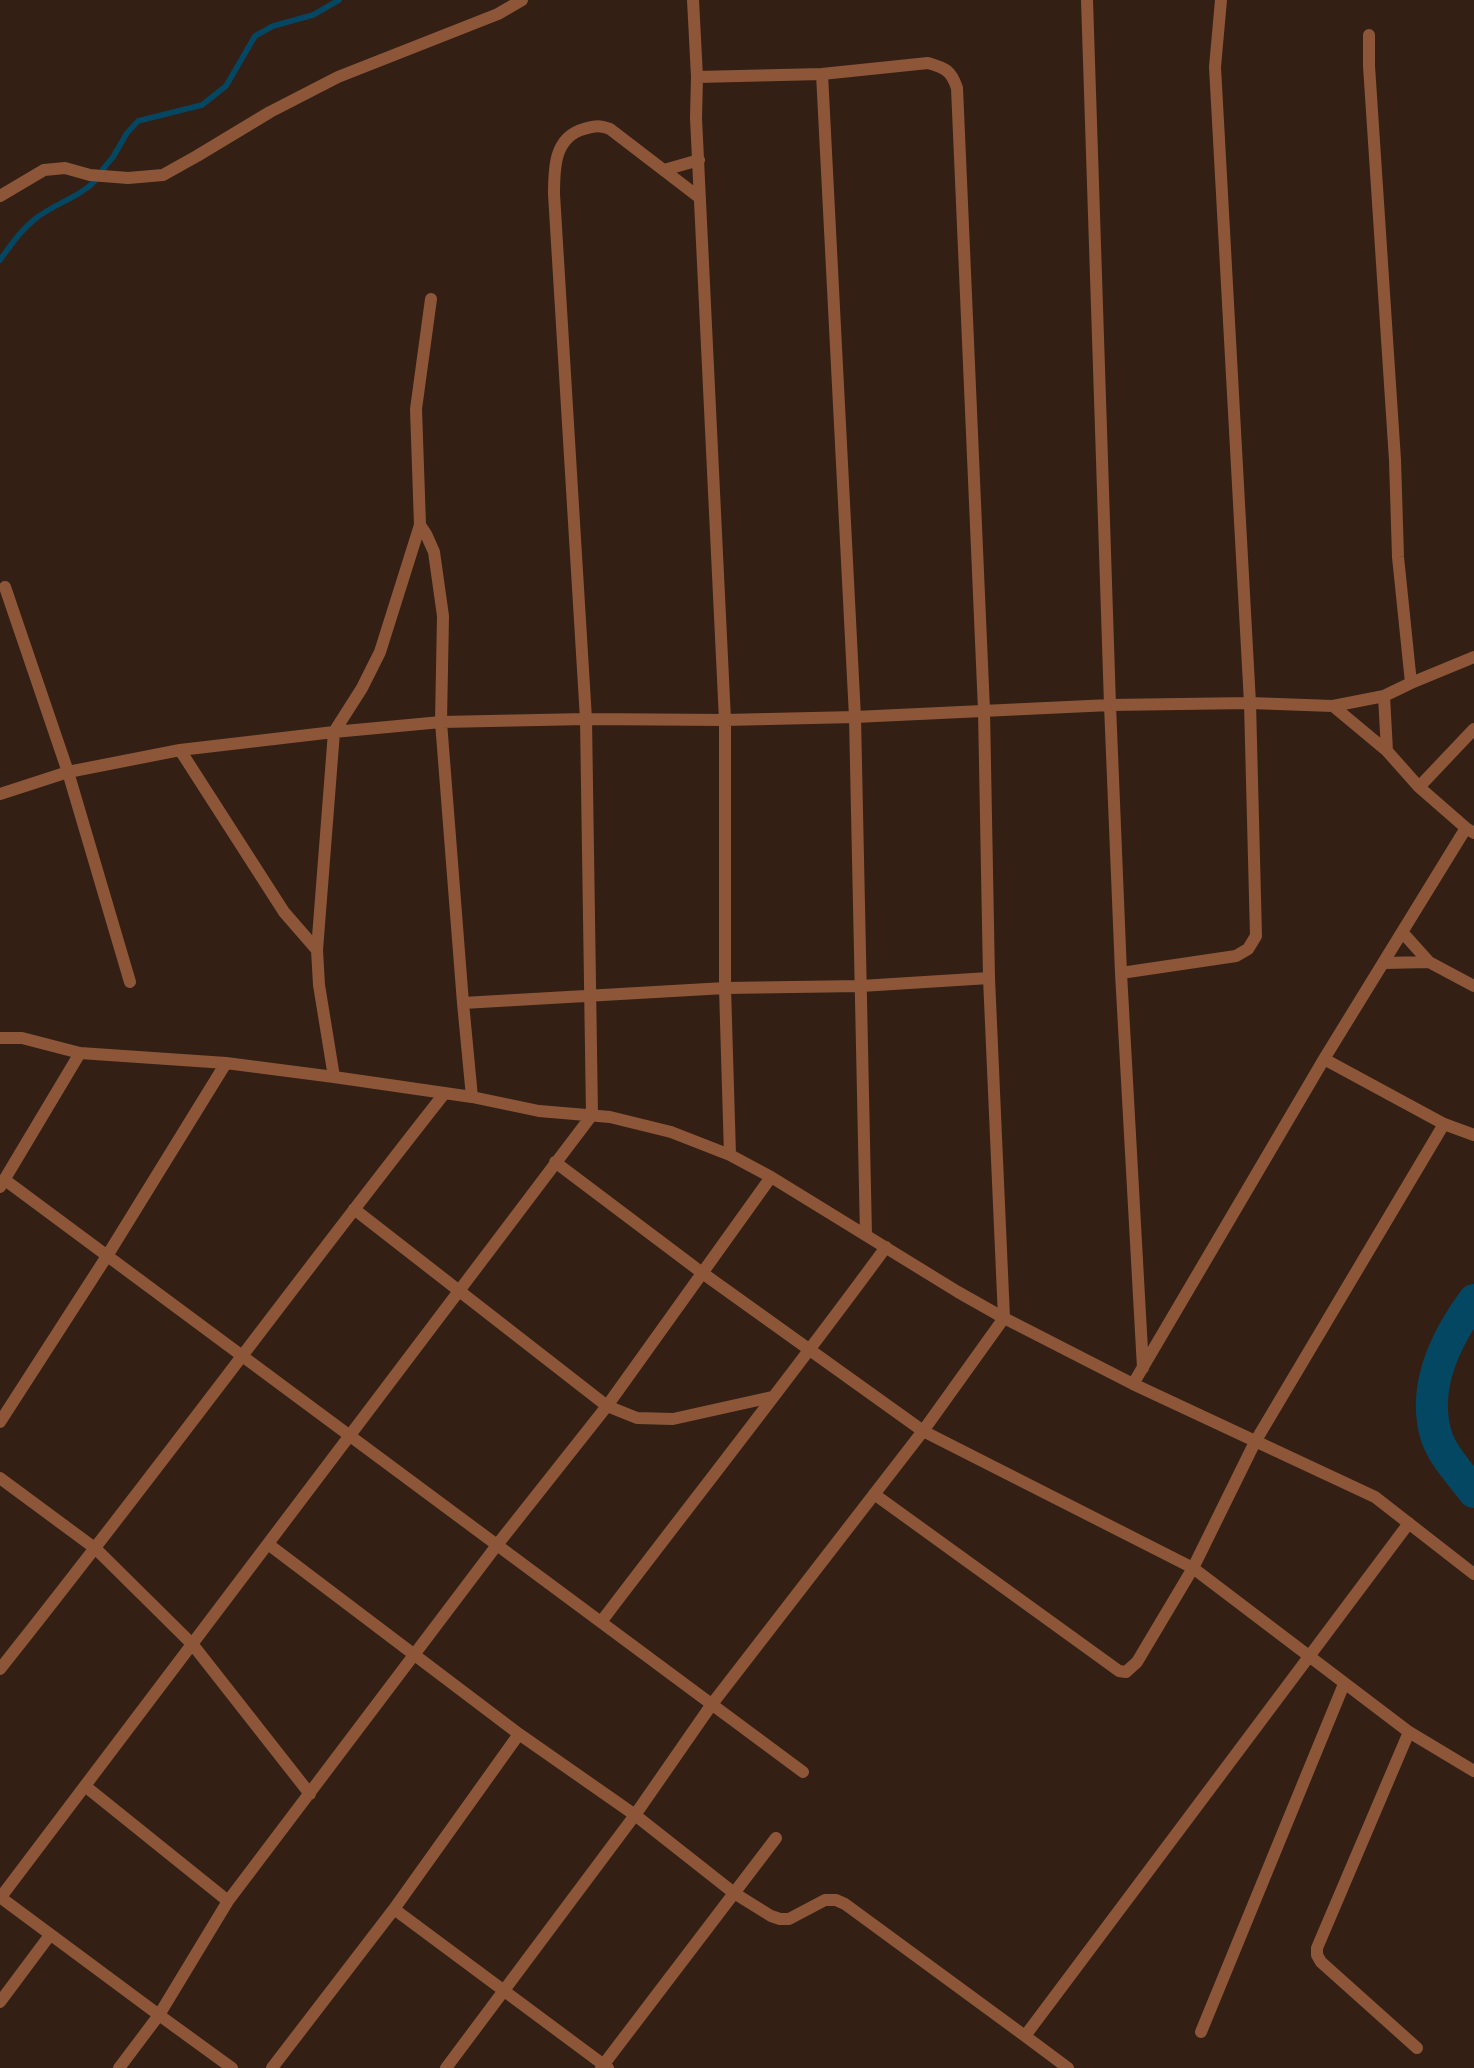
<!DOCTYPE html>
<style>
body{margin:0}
canvas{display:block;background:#331f14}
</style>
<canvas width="1474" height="2068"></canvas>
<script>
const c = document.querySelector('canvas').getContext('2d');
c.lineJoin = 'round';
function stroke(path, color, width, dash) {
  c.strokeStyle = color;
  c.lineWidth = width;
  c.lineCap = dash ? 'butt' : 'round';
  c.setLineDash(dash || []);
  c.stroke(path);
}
stroke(new Path2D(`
 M103,169L113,157L127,133L138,121L202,105L226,86L255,36L273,26L313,15L339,0
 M0,260C11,245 20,231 35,219C55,203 79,198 97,179`), '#044763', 5.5);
stroke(new Path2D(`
 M1474,1300C1446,1338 1422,1387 1436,1435C1442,1455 1461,1475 1474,1492`), '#044763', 32);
stroke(new Path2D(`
 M693,0L697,77L696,118L725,720V988L730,1155
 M1087,0L1110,705L1121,973L1143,1368
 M822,74L855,717L866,1235
 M664,170L699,160
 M0,196L44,170L65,168L90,175L128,178L163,175L197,156L270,112L338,77L498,14L522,0
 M431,299L416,409L420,525L426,534L434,552L443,616L441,722L463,1003L472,1097
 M5,587L68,772L130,982
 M1411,683L1474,657
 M1384,696L1387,751
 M1333,706L1384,696L1411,683L1398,557L1395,460L1369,66V35
 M180,750L284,912L317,950
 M1419,787L1474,729
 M0,794L68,772L180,750L334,732L362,688L380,652L420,525
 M1403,933L1429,962L1474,986
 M1384,963L1429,962
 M1121,973L1236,956L1248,949L1256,936L1250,703L1215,67L1221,0
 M463,1003L725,988L861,986L989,978
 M0,1038H22L80,1053L226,1063L334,1077L472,1097L539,1111L610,1117L671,1132L730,1155L771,1177L958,1292L1004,1318L1133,1384L1375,1497L1474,1574
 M1324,1059L1444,1124L1474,1135
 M334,1077L319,985L317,950L334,732L441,722L586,719L725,720L855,717L1110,705L1250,703L1333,706L1387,751L1419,787L1466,828
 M555,1162L701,1272L923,1431L1193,1568L1255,1442L1444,1124
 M5,1180L803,1772
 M0,1187L80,1053
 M354,1209L607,1406L637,1418L673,1419L772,1397
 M1133,1384L1324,1059L1466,828L1474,833
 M0,1422L107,1256L226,1063
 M0,1478L96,1549L193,1645L310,1794
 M874,1494L1119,1671L1126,1672L1137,1662L1193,1568L1409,1732L1474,1771
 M268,1544L519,1734L635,1815L734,1893L771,1916L780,1919H789L825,1900H836L845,1904L1025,2036L1409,1523
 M601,1622C696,1497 793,1374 886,1247
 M0,1669C151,1480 294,1284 444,1094
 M1409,1732L1317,1948V1955L1321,1962L1417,2048
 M85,1786L228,1901
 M0,1897L159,2015L228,1901L497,1545L607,1406L771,1177
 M1,1897L592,1115L586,719L554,194C554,169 554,137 584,129C596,126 598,125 610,129L700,198
 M394,1909L608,2068
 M0,2002L50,1935
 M1201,2032L1344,1684
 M1025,2036L1068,2068
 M119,2068L159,2015L232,2068
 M272,2068L394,1909L519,1734
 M446,2068L635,1815L712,1704L923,1431L1004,1318L989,978L984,710L957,88C951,70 945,68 928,63L822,74L697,77
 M601,2068L776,1838`), '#8d5638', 12);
</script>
